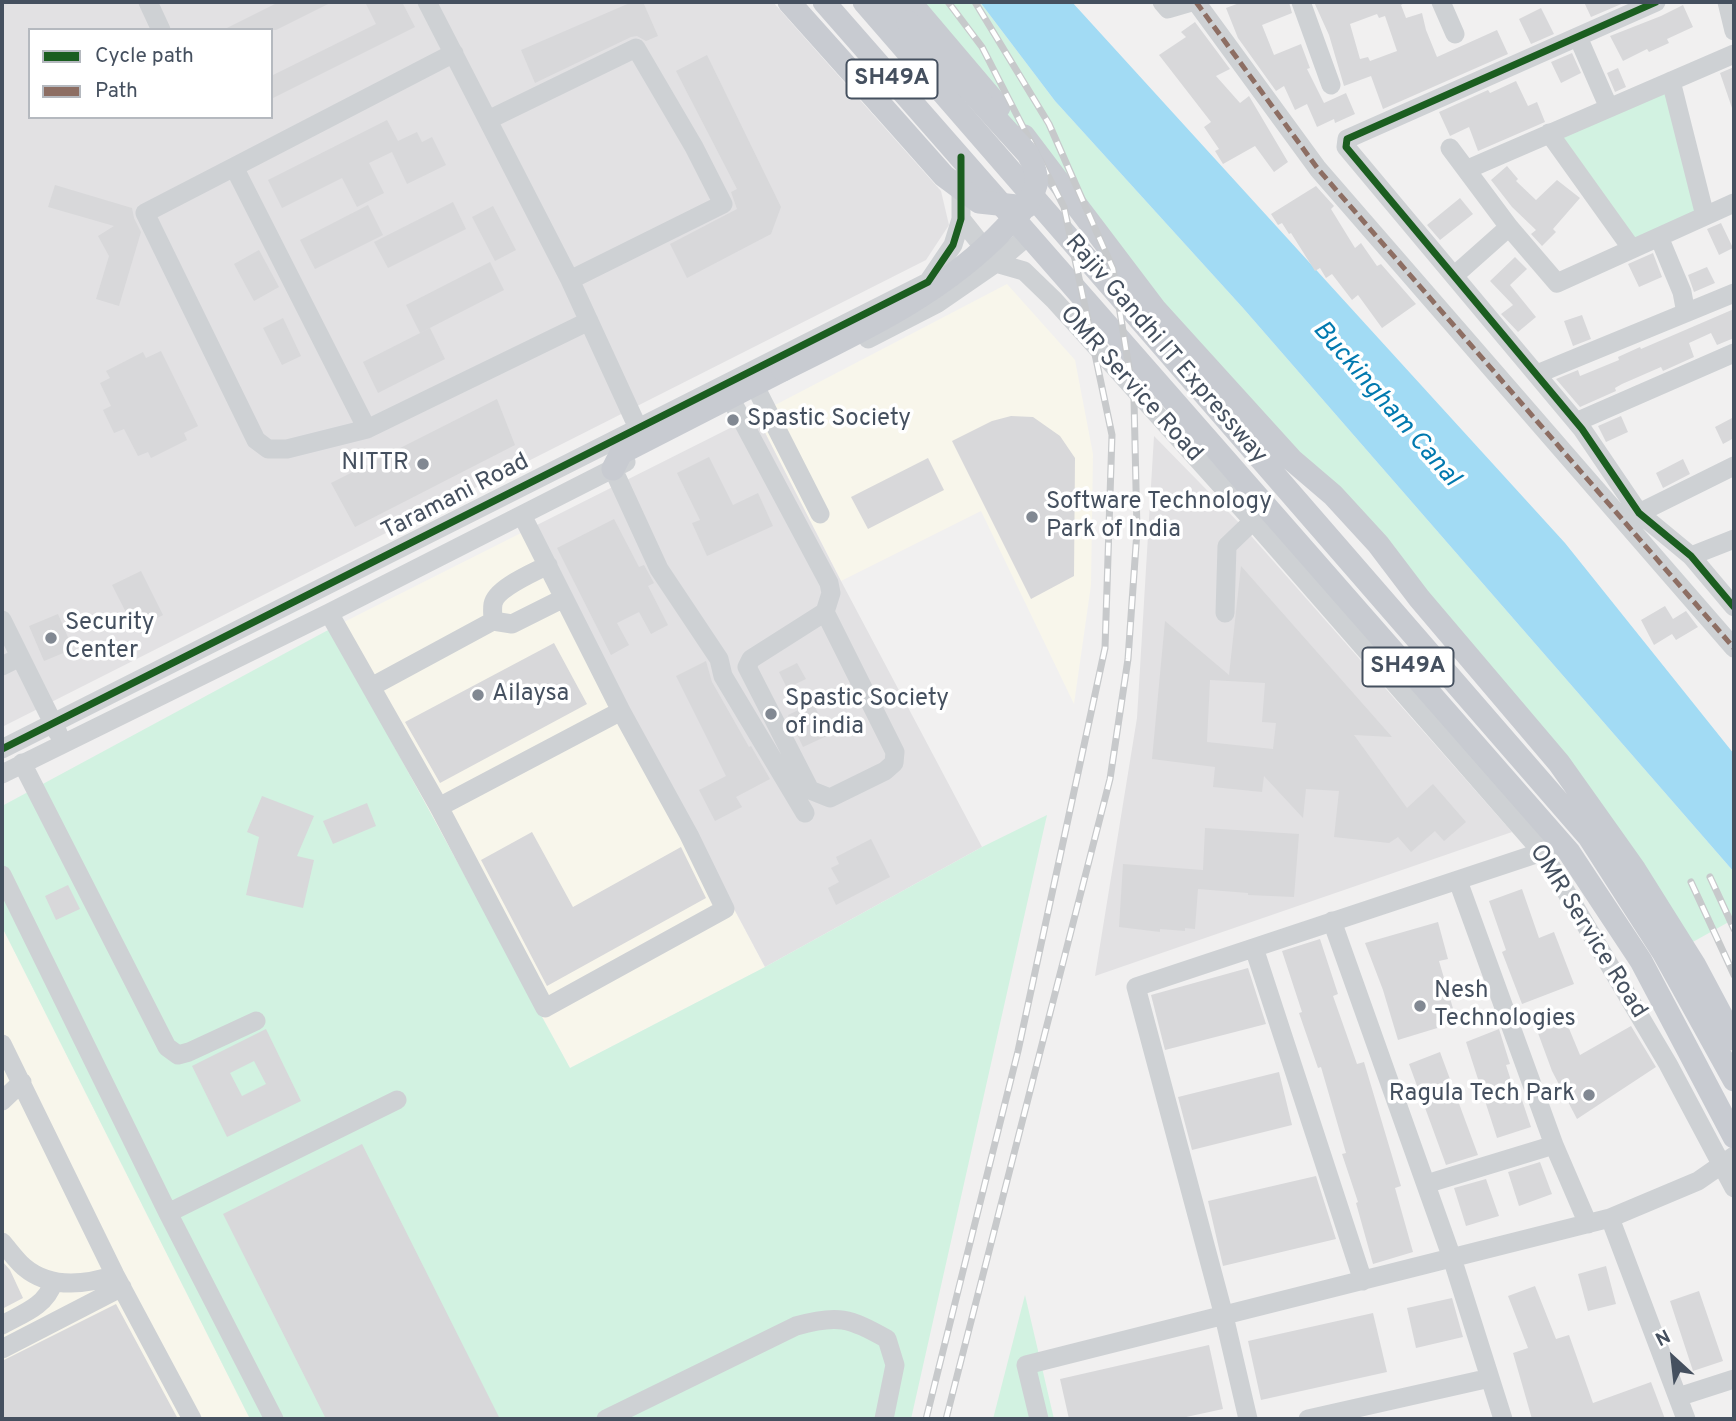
<!DOCTYPE html>
<style>
body{margin:0}
#map{position:relative;width:1736px;height:1421px;overflow:hidden;background:#f1f0f0;font-family:Overpass,sans-serif}
canvas{display:block}
.frame{position:absolute;inset:0;border:4px solid #45505f;pointer-events:none}
.legend{position:absolute;left:28px;top:28px;width:245px;height:91px;box-sizing:border-box;background:#fff;border:2px solid #b5b9bf;margin:0;padding:9px 12px;list-style:none;font-size:21px;color:#45505f}
.legend li{display:flex;align-items:center;gap:14px;height:35px}
.legend b{width:35px;border:2px solid #b5b9bf}
.north{position:absolute;left:1638px;top:1323px;width:70px;height:70px;-webkit-text-stroke:5px #fff;paint-order:stroke;rotate:333deg;font-size:19px;font-weight:700;line-height:28px;text-align:center;color:#45505f}
.north::after{content:'';display:block;margin:auto;width:24px;height:32px;background:#45505f;clip-path:polygon(50% 0,100% 100%,50% 72%,0 100%)}
</style>
<div id="map">
<canvas width="1736" height="1421"></canvas>
<div class="frame"></div>
<ul class="legend">
<li><b style="height:9px;background:#1b5e20"></b>Cycle path</li>
<li><b style="height:9px;background:#8d6e63"></b>Path</li>
</ul>
<div class="north">N</div>
</div>
<script>
const c = document.querySelector('canvas').getContext('2d');
c.lineJoin = 'round';
function paint(path, color) {
  c.fillStyle = color;
  c.fill(path, 'evenodd');
}
function stroke(path, color, width, dash) {
  c.strokeStyle = color;
  c.lineWidth = width;
  c.lineCap = dash ? 'butt' : 'round';
  c.setLineDash(dash || []);
  c.stroke(path);
}
function label(font, color, halo, rows, align = 'center') {
  c.font = font + ' Overpass,sans-serif';
  c.lineWidth = 7;
  c.setLineDash([]);
  c.textBaseline = 'middle';
  c.strokeStyle = halo;
  c.fillStyle = color;
  for (const [text, x, y, turn = 0] of rows) {
    c.save();
    c.translate(x, y);
    c.rotate((+turn || 0) * Math.PI / 180);
    c.textAlign = isNaN(turn) ? turn : align;
    if (halo) c.strokeText(text, 0, 0);
    c.fillText(text, 0, 0);
    c.restore();
  }
}
paint(new Path2D(`
 M1007,284L1075,360L1093,454L1091,585L1074,704L981,511L841,581L756,415Z
 M531,528L765,967L570,1068L330,629Z
 M2,927L250,1419H2Z`), '#f8f6eb');
paint(new Path2D(`
 M2,2H773L941,191L949,225L926,260L2,727ZM30,30H271V117H30Z
 M756,415L841,581L982,847L765,967L531,528Z
 M1154,436L1245,529L1512,832L1095,976L1137,718Z`), '#e2e1e3');
paint(new Path2D(`
 M902,2H980L1055,101L1243,308L1734,872V919L1691,943L1274,429Z
 M1667,88L1698,212L1633,241L1557,135Z
 M330,629L570,1068L765,967L982,847L1047,815L911,1419H250L2,927V806Z
 M1025,1295L1054,1419H993Z`), '#d2f2e1');
paint(new Path2D(`
 M980,2H1072L1565,543L1734,754V872L1243,308L1055,101Z`), '#a2dbf4');
paint(new Path2D(`
 M279,2H332L276,30H223Z
 M365,2H402L415,27L271,99V76L376,24Z
 M632,2H643L658,36L646,41L637,36L631,37L535,83L521,50Z
 M1242,2H1289L1292,13L1262,25L1274,55L1301,44L1310,68L1307,69L1324,103L1346,93L1355,114L1335,123L1334,119L1317,127L1307,104L1295,110L1284,86L1276,91L1238,38L1226,8Z
 M1314,2H1406L1401,5L1406,18L1422,13L1426,30L1437,57L1497,30L1508,54L1383,109L1371,76L1344,86L1329,35ZM1377,14L1379,18L1385,16L1397,51L1370,61L1368,57L1360,59L1350,24Z
 M1584,2H1626L1591,17Z
 M1683,5L1693,27L1667,39L1669,43L1649,52L1647,49L1623,61L1610,36L1661,16Z
 M1541,8L1554,34L1531,44L1519,19Z
 M1195,22L1230,69L1216,76L1240,103L1249,96L1288,162L1274,172L1255,146L1223,164L1215,151L1219,149L1204,127L1211,122L1159,55L1186,37L1181,32Z
 M1572,53L1581,73L1561,83L1551,62Z
 M707,55L781,207L771,234L687,278L670,244L737,209L731,192L737,189L676,71Z
 M1734,67V108H1732L1720,73Z
 M1618,68L1626,87L1615,92L1607,73Z
 M1516,81L1528,106L1537,102L1545,122L1478,151L1469,127L1450,136L1439,112L1488,90L1490,93Z
 M387,120L398,141L417,132L422,142L432,137L446,165L407,184L392,152L369,163L384,193L357,207L342,178L282,208L268,180Z
 M1507,166L1518,179L1516,181L1536,200L1557,180L1580,198L1553,229L1556,232L1542,246L1531,234L1536,230L1512,207L1491,180Z
 M55,185L132,208L134,218L141,232L119,306L96,299L109,256L98,236L114,226L48,207Z
 M1316,186L1334,206L1331,209L1355,248L1361,243L1377,266L1381,264L1416,304L1382,328L1358,295L1352,300L1332,274L1326,278L1320,268L1315,271L1291,233L1289,234L1282,223L1278,225L1271,214Z
 M1460,198L1473,214L1440,240L1427,225Z
 M453,202L466,229L388,268L374,242Z
 M368,205L383,235L315,269L300,240Z
 M493,206L516,250L495,261L472,217Z
 M1721,223L1733,248L1719,255L1707,229Z
 M259,250L279,287L254,301L234,264Z
 M1653,253L1662,277L1639,287L1628,264Z
 M1515,257L1527,269L1510,285L1536,317L1518,332L1501,314L1513,305L1490,281Z
 M490,262L504,290L420,333L406,305Z
 M1707,267L1715,283L1694,292L1688,275Z
 M1734,309V338L1717,345L1711,333L1689,343L1694,357L1663,371L1661,367L1622,384L1615,388L1616,391L1580,407L1556,379L1578,370L1580,376L1619,360L1618,357L1640,347L1641,349Z
 M1582,315L1591,339L1573,346L1564,321Z
 M283,318L301,356L282,365L263,328Z
 M430,328L445,359L378,393L363,362Z
 M161,351L198,426L184,433L187,440L151,458L148,452L138,456L124,429L114,433L103,410L111,406L100,383L110,378L106,371L143,352L146,358Z
 M497,399L515,445L355,527L331,483Z
 M1011,416L1033,417L1060,436L1075,458L1074,576L1031,599L952,441L992,421Z
 M1621,416L1628,432L1606,442L1598,426Z
 M1734,417V438L1723,444L1715,427Z
 M709,457L733,505L758,493L773,526L707,556L692,523L700,520L677,473Z
 M928,458L944,490L868,529L851,497Z
 M1683,459L1690,474L1663,488L1656,473Z
 M614,519L639,567L644,565L654,583L648,586L668,625L651,634L639,612L617,623L629,645L611,655L557,548Z
 M1241,566L1392,737L1354,735L1407,808L1433,784L1466,822L1444,841L1435,831L1411,852L1398,837L1389,843L1334,837L1339,791L1306,789L1303,818L1264,776L1262,792L1213,787L1215,767L1152,759L1165,621L1229,675ZM1210,680L1265,683L1262,722L1276,723L1273,749L1207,742Z
 M141,571L163,615L135,630L112,585Z
 M1665,606L1673,619L1686,611L1698,627L1676,640L1672,634L1654,645L1641,620Z
 M58,614L73,649L44,661L29,626Z
 M554,643L587,704L440,783L405,722Z
 M706,661L712,682L749,747L751,746L770,779L736,797L742,807L715,821L699,790L726,776L676,676Z
 M797,663L806,679L787,688L779,672Z
 M813,703L829,735L803,747L788,715Z
 M262,796L314,816L297,856L314,860L303,908L246,895L259,837L247,832Z
 M367,803L376,826L333,844L323,821Z
 M1205,828L1299,834L1294,897L1248,895V893L1198,889L1195,929L1185,928V931L1160,929V932L1119,927L1123,864L1203,870Z
 M532,832L573,907L681,847L706,898L547,986L481,860Z
 M871,839L890,877L836,905L828,888L839,882L831,868L839,864L836,857Z
 M68,885L80,909L56,920L45,896Z
 M1522,889L1539,938L1554,932L1574,984L1522,1004L1502,952L1506,950L1489,901Z
 M1438,922L1448,959L1439,961L1457,1022L1398,1040L1383,990L1365,943Z
 M1320,939L1338,994L1333,996L1357,1064L1364,1062L1401,1186L1395,1188L1413,1252L1373,1264L1356,1203L1358,1202L1342,1154L1346,1153L1321,1067L1318,1068L1299,1013L1302,1012L1282,951Z
 M1248,968L1266,1024L1165,1050L1151,995Z
 M1563,1014L1580,1055L1631,1026L1656,1067L1577,1119L1552,1071L1535,1025Z
 M266,1029L301,1101L227,1137L192,1066ZM254,1061L266,1084L242,1096L230,1073Z
 M1499,1029L1510,1064L1506,1065L1514,1090L1518,1088L1531,1127L1497,1138L1466,1042Z
 M1440,1052L1478,1155L1446,1165L1409,1064Z
 M1279,1072L1292,1125L1192,1150L1178,1097Z
 M362,1144L500,1419H326L223,1214Z
 M1540,1162L1552,1194L1519,1206L1508,1172Z
 M1316,1176L1336,1239L1223,1266L1208,1201Z
 M1486,1179L1499,1216L1466,1226L1454,1188Z
 M2,1261L10,1270L23,1298L2,1309Z
 M1606,1266L1616,1304L1588,1311L1578,1274Z
 M1535,1286L1556,1339L1569,1335L1593,1403L1651,1382L1665,1419H1532L1513,1353L1528,1348L1508,1296Z
 M1699,1291L1723,1361L1693,1371L1670,1301Z
 M1452,1298L1463,1337L1416,1348L1407,1308Z
 M116,1304L178,1419H2V1361Z
 M1373,1313L1387,1372L1261,1400L1248,1341Z
 M1209,1345L1223,1409L1177,1419H1069L1060,1379Z`), '#d8d8da');
stroke(new Path2D(`
 M148,2L161,30
 M427,2L570,280L638,428
 M1162,2L1168,9L1192,2
 M1196,2L1318,169L1734,648
 M1301,2L1331,85
 M1441,2L1455,34
 M1656,2L1347,139L1346,147L1582,429L1639,513L1691,556L1734,607
 M1727,2L1734,31
 M1578,37L1609,108
 M454,53L234,167L367,429L589,321
 M1671,81L1705,216
 M488,120L636,48L694,147L723,204L570,280
 M1549,133L1632,249
 M1450,148L1509,227L1557,283L1734,203
 M234,167L145,213L256,440L268,449H287L367,429
 M1468,169L1734,54
 M961,219L996,263L1024,271L1054,300L1253,521L1543,853L1668,1064L1734,1188
 M1659,237L1682,292L1686,313
 M1455,275L1509,227
 M868,339L938,303L996,263L1029,235
 M1537,374L1734,293
 M759,394L820,514
 M735,407L829,583L831,593L825,612L751,659L747,667L810,790L830,798L885,771L894,763L895,752L825,612
 M1576,422L1734,353
 M613,469L659,569L719,659L723,676L805,813
 M1639,513L1734,466
 M1691,556L1734,539
 M329,613L439,807L621,711L522,515
 M1225,613L1227,546L1253,521
 M2,620L58,733
 M493,621L512,624L564,598
 M2,666L20,657
 M371,687L493,621C493,616 492,610 493,604C496,588 533,573 548,565
 M2,749L928,282L953,245L961,219V178
 M22,763L167,1047L178,1055L189,1052L256,1021
 M2,774L329,613L626,462
 M439,807L545,1008L725,909L689,835L621,711
 M2,875L168,1213L274,1419
 M1332,921L1452,1258L1503,1419
 M1254,948L1363,1281
 M2,1044L115,1275L192,1419
 M2,1101L22,1082
 M1554,1145L1588,1224
 M1426,1184L1554,1145L1458,881
 M168,1213L397,1100
 M1610,1218L1686,1419
 M2,1242C9,1250 16,1260 24,1267C50,1289 85,1285 115,1275
 M2,1325C22,1314 46,1306 53,1283
 M2,1349L122,1287
 M1678,1397L1734,1379
 M606,1419L796,1326C838,1314 849,1318 887,1339L895,1365L884,1419
 M1039,1419L1026,1365L1610,1218L1698,1181L1734,1156
 M1248,1419L1224,1316L1136,987L1551,849
 M1308,1419L1490,1378`), '#ced1d4', 19);
stroke(new Path2D(`
 M789,2L881,105
 M824,2L1569,852L1641,961L1734,1137
 M864,2L1589,837L1663,952L1734,1080
 M890,2L908,22
 M910,2L999,107
 M1024,136L1155,309L1292,460L1333,495L1378,544L1419,598L1559,763L1635,870L1694,964
 M613,469L621,453L783,370
 M1679,958L1694,964L1734,1039`), '#c8cbd1', 23);
const rail = new Path2D(`
 M1710,877L1734,929
 M1691,882L1734,975
 M926,1419L1018,1051L1105,648L1112,435L1064,207L982,47L948,2
 M946,1419L1110,779L1128,659L1137,531L1134,399L1113,269L1049,124L975,2`);
stroke(rail, '#c7c9cb', 7);
stroke(rail, '#fff', 4.5, [13]);
stroke(new Path2D(`
 M881,105L944,176L979,202L1026,207
 M783,370C862,331 944,293 1005,228C1018,216 1031,203 1036,185C1038,174 1033,163 1028,154L908,22`), '#c8cbd1', 23);
stroke(new Path2D(`
 M1196,2L1318,169L1734,648`), '#8d6e63', 5, [10, 5]);
stroke(new Path2D(`
 M1656,2L1347,139L1346,147L1582,429L1639,513L1691,556L1734,607
 M2,749L928,282L953,245L961,219V157`), '#1b5e20', 7);
for (const [x, y, r, color] of [
 [733,420,7,"#818892"],
 [423,464,7,"#818892"],
 [1032,517,7,"#818892"],
 [51,638,7,"#818892"],
 [478,695,7,"#818892"],
 [771,714,7,"#818892"],
 [1420,1006,7,"#818892"],
 [1589,1095,7,"#818892"]
]) {
  const dot = new Path2D();
  dot.arc(x, y, r, 0, 2 * Math.PI);
  c.fillStyle = color;
  c.fill(dot);
  stroke(dot, '#fff', 2.5);
}
for (const [x, y, w] of [
 [892,79,91],
 [1408,667,91]
]) {
  const box = new Path2D();
  box.roundRect(x - w / 2, y - 19.5, w, 39, 5);
  c.fillStyle = '#fff';
  c.fill(box);
  stroke(box, '#45505f', 2);
}
label('bold 23px', '#45505f', null, [
 ["SH49A",892,79],
 ["SH49A",1408,667]
]);
label('24px', '#45505f', '#fff', [
 ["Rajiv Gandhi IT Expressway",1165,350,49],
 ["OMR Service Road",1130,385,48],
 ["Taramani Road",456,498,-27],
 ["OMR Service Road",1587,932,58]
]);
label('24px', '#45505f', '#fff', [
 ["Spastic Society",747,420],
 ["NITTR",409,464,"right"],
 ["Software Technology",1046,503],
 ["Park of India",1046,531],
 ["Security",65,624],
 ["Center",65,652],
 ["Ailaysa",492,695],
 ["Spastic Society",785,700],
 ["of india",785,728],
 ["Nesh",1434,992],
 ["Technologies",1434,1020],
 ["Ragula Tech Park",1575,1095,"right"]
], 'left');
label('italic 26px', '#0179af', '#fff', [
 ["Buckingham Canal",1385,405,49]
]);
</script>
